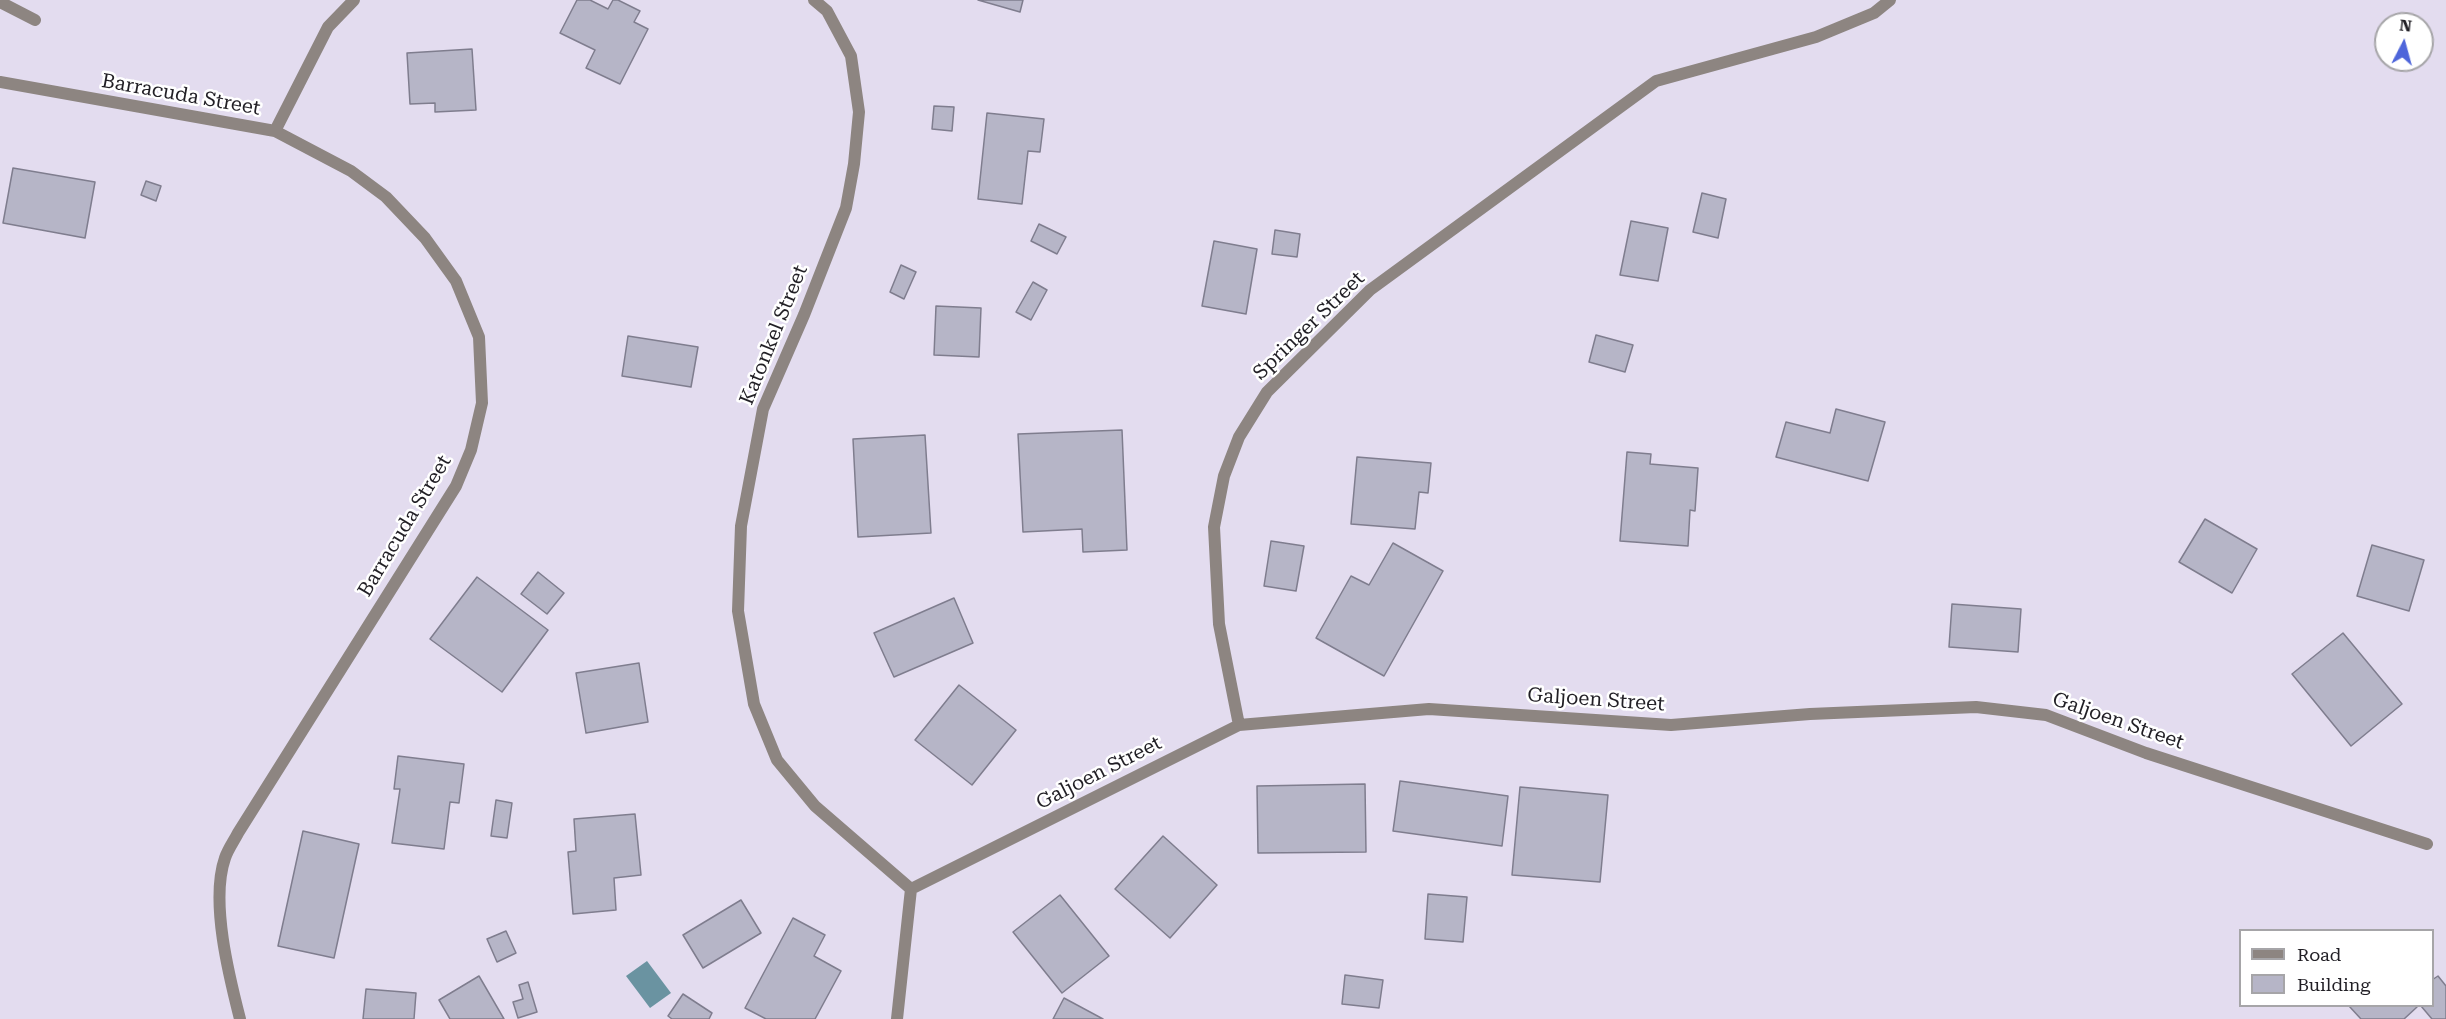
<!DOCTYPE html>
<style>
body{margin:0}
#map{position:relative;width:2446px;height:1019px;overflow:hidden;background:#e3dcef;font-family:"Roboto Serif",serif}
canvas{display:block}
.legend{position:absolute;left:2239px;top:929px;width:195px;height:78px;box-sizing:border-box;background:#fff;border:2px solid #a6a5a8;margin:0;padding:8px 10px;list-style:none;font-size:18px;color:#211f25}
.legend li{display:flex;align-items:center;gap:12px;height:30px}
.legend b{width:30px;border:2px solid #a6a5a8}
.north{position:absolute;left:2374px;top:12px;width:60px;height:60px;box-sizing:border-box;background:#fff;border:2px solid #a6a5a8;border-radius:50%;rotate:6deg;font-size:16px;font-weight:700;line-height:24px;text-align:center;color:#211f25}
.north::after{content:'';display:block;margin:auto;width:21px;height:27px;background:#4e65da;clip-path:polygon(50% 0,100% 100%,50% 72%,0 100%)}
</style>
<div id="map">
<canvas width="2446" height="1019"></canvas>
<ul class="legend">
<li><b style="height:8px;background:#8d8581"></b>Road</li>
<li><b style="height:16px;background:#b6b5c7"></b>Building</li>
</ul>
<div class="north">N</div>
</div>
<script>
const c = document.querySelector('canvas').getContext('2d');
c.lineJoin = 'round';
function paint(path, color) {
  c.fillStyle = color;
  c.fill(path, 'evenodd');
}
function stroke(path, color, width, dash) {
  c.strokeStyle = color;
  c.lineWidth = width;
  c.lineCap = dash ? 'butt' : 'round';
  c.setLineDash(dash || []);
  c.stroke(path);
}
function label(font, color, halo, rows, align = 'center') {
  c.font = font + ' "Roboto Serif",serif';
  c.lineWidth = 5;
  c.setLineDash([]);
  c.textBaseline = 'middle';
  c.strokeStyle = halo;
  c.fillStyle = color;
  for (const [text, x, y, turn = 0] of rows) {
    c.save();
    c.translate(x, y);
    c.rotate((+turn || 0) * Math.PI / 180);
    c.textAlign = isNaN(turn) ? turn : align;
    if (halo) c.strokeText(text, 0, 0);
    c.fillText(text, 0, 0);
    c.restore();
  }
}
paint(new Path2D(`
 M647,961L671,993L650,1008L626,976Z`), '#6a93a1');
const building = new Path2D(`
 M577,0H590L608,9L613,0H618L640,11L634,22L648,29L620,84L586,68L595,50L560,33Z
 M978,0H1023L1020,12Z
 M472,49L476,110L435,112V103L410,104L407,53Z
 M934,106L954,107L952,131L932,129Z
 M987,113L1044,119L1040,152L1028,151L1022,204L978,199Z
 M13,168L95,182L85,238L3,223Z
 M146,181L161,186L156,201L141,195Z
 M1702,193L1726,199L1718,238L1693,232Z
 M1631,221L1668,228L1658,281L1620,275Z
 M1039,224L1066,237L1057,254L1031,241Z
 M1275,230L1300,234L1297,257L1272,254Z
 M1214,241L1257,249L1246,314L1202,306Z
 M901,265L916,272L904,299L890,292Z
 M1033,282L1047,290L1031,320L1016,312Z
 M936,306L981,308L979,357L934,355Z
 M1596,335L1633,345L1625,372L1589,362Z
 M628,336L698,347L691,387L622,376Z
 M1836,409L1885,422L1868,481L1776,457L1786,422L1830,433Z
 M1122,430L1127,550L1083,552L1082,529L1023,532L1018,434Z
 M925,435L931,533L858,537L853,439Z
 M1627,452L1651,454L1650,464L1698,468L1695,511L1690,510L1688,546L1620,541Z
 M1357,457L1431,463L1428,493L1419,492L1415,529L1351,524Z
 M2205,519L2257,549L2232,593L2179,562Z
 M1271,541L1304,546L1296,591L1264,586Z
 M1393,543L1443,571L1384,676L1316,638L1351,576L1369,585Z
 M2372,545L2424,560L2409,611L2357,596Z
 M538,572L564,593L547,614L521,594Z
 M477,577L548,630L502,692L430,639Z
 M954,598L973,643L894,677L874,633Z
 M1952,604L2021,609L2018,652L1949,647Z
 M2343,633L2402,704L2351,746L2292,674Z
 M639,663L648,722L586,733L576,673Z
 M959,685L1016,730L972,785L915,740Z
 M398,756L464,764L459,803L450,802L444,849L392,843L400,789H394Z
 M1400,781L1508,796L1502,846L1393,831Z
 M1365,784L1366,852L1258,853L1257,786Z
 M1520,787L1608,795L1600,882L1512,875Z
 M496,800L512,803L507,838L491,836Z
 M635,814L641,875L614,878L616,910L573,914L568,852L576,851L574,819Z
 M303,831L359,844L334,958L278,946Z
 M1163,836L1217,885L1170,938L1115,889Z
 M1428,894L1467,897L1463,942L1425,939Z
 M1060,895L1109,956L1062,993L1013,932Z
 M741,900L761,933L703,968L683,935Z
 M793,918L825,935L814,956L841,971L815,1019H766L745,1008Z
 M506,931L516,953L497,962L487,939Z
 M1345,975L1383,980L1379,1008L1342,1004Z
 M479,976L504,1019H450L439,1000Z
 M2438,976L2446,986V1019H2432L2421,1006H2432V980Z
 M528,982L537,1012L518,1018L513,1002L523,999L519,985Z
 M366,989L416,993L414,1019H363Z
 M683,994L712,1013L709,1019H672L668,1016Z
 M1064,998L1103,1019H1053Z
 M2349,1006H2416L2417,1007L2404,1019H2361Z`);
paint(building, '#b6b5c7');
stroke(building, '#7f7d8e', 1.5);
stroke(new Path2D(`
 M0,2L35,20`), '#8d8581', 12);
stroke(new Path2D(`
 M814,0L827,11L851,56L859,112L854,164L846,208L804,315L763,409L741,526L738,611L754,704L777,760L815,806L911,889
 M0,82L275,131L351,171L386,197L425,238L456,281L479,337L482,403L471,450L456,486L238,833C234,841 228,849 225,858C210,901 229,976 240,1019
 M275,131L328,27L354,0
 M1239,725L1219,624L1214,527L1224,476L1239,437L1267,392L1370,290L1656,81L1816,37L1874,13L1890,0
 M911,889L1239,725L1429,709L1671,725L1810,714L1976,707L2046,715L2146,753L2427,844
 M897,1019L911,889`), '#8d8581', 12);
label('20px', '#211f25', '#fff', [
 ["Barracuda Street",181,95,10],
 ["Springer Street",1309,326,-44],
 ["Katonkel Street",774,335,-68],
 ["Barracuda Street",405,526,-59],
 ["Galjoen Street",1596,700,4],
 ["Galjoen Street",2118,721,19],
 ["Galjoen Street",1099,773,-27]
]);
</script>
